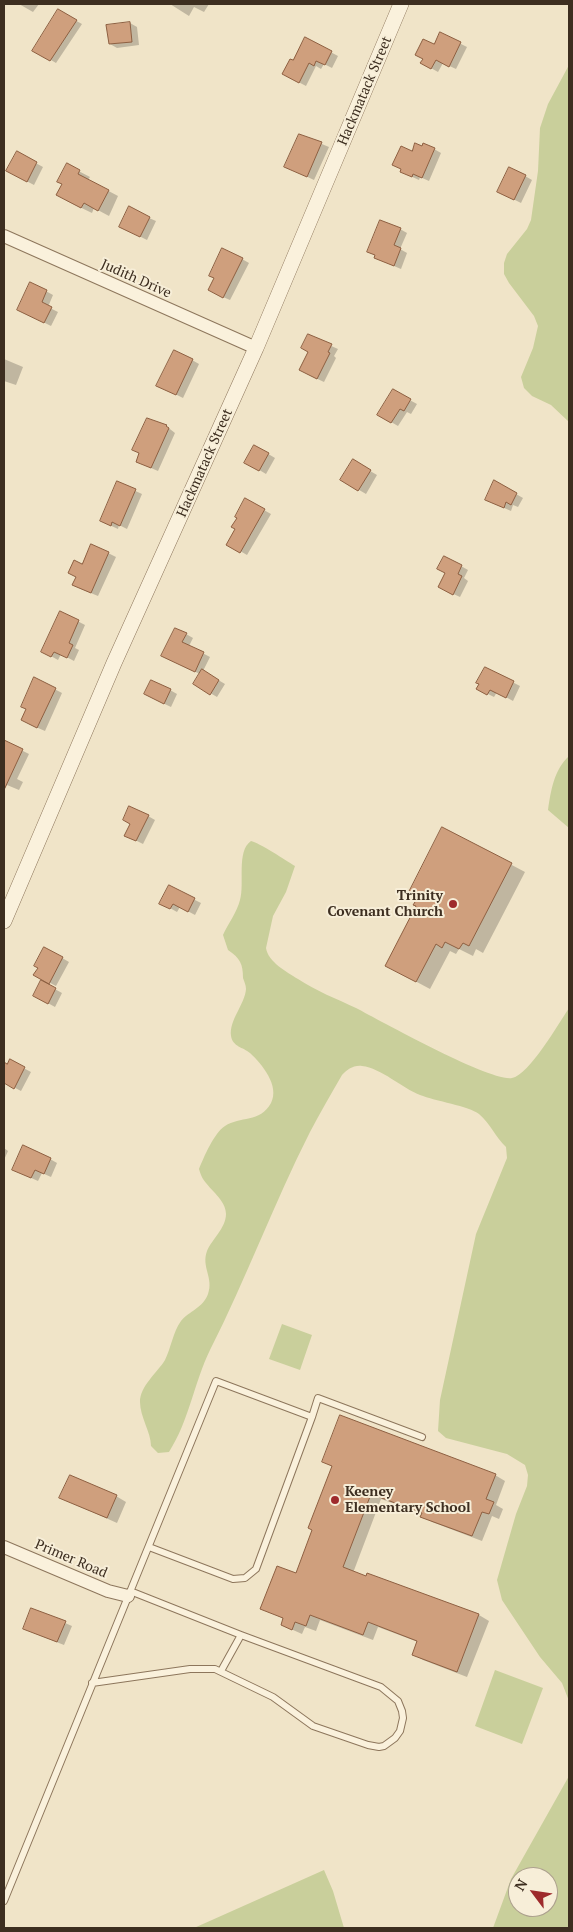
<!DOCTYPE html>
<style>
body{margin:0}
#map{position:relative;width:573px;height:1932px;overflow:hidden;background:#f0e4c8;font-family:"PT Serif",serif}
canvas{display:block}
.frame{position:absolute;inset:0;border:5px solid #3d2e20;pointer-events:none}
.north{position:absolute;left:508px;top:1867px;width:50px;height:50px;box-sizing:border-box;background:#f7eed8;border:1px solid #ada18e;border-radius:50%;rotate:301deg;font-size:14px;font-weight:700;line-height:20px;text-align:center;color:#3d2e20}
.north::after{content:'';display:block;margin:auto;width:18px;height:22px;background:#9e2a2b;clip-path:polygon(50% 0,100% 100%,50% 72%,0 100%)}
</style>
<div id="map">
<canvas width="573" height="1932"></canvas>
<div class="frame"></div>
<div class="north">N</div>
</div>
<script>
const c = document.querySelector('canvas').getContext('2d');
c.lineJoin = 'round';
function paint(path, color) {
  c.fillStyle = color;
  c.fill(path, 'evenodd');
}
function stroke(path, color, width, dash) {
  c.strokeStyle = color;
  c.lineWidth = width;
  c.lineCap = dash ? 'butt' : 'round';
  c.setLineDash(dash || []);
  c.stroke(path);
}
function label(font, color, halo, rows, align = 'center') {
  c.font = font + ' "PT Serif",serif';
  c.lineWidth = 4;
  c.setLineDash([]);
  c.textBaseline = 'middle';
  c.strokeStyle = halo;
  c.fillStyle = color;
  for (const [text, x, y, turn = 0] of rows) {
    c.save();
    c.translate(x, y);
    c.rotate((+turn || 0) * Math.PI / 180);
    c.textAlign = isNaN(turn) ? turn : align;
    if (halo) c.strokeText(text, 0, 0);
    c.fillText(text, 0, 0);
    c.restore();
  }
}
paint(new Path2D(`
 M569,65V422L551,405L532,396L524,388L521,377L533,348L538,326L534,316L509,283L504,274V263L507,254L527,229L531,220L538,171L540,128L548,104Z
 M569,756V828L548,810C551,790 554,770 569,756Z
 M251,841C258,842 287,861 295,866L286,892L273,916L266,948C268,962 287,972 298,979C316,991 337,999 356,1008C381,1021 490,1082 512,1078C529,1075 559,1023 569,1008V1701L562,1683L540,1657L502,1600L497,1580L516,1514L527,1486L528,1475L525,1465L507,1454L446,1438L438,1431L440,1400L476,1234L507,1158L506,1147C496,1138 490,1123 479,1114C469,1106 435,1101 420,1095C402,1088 381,1068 362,1066C353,1065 347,1070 342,1075C331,1094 320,1113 310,1132C274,1203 246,1279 210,1350C194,1383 189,1421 169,1452L158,1453L151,1446C151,1432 140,1417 140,1402C140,1386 157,1373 165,1360C171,1348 173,1332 181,1321C189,1311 203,1308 208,1294C214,1278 201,1267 207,1251C212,1239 226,1228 226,1214C226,1200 210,1190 203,1179C201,1176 200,1172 199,1169C204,1157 214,1133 225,1126C240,1116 260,1123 271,1103C280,1086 262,1064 250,1053C243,1047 233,1047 231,1036C229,1020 245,1004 246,989C246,985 244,981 243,978C243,964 240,958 228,950L223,935C228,924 237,912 240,900C245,884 236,851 251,841Z
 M282,1324L312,1335L300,1370L269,1359Z
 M495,1670L543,1688L522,1744L475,1726Z
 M569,1776V1928H493L511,1879ZM518,1877H548V1907H518Z
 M324,1870L333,1891L344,1928H194Z`), '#c9cf9b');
paint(new Path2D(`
 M19,4H39L33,12Z
 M170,4H209L204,12L194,7L189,16Z
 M58,11L82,24L56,63L34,50Z
 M130,23L137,27L139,45L117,48L110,44Z
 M441,34L467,47L456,69L443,63L438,72L422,63L435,46Z
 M306,39L338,56L332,68L324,64L321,69L316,66L306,86L283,74L293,62Z
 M300,135L329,147L314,180L293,170Z
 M434,149L441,153L429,181L420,177L419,180L408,175L402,170L412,152Z
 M17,153L43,167L34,185L15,175Z
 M67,165L90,177L88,180L118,196L109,216L94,208L92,213L67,201L63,184Z
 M525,176L532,180L521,203L505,195Z
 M149,218L156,221L147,240L127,230Z
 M400,229L407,233L400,249L407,253L401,269L375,258Z
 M242,259L249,263L230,300L216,294Z
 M31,283L53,295L48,307L58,312L51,326L25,313Z
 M309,336L338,349L334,356L336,358L324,382L307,374L310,352Z
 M4,359L23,367L16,385L4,381Z
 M192,360L199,364L183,398L165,389Z
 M393,391L417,404L411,414L407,412L398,426L379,415Z
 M166,426L175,433L158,471L144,465Z
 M255,446L275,458L266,474L246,462Z
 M353,461L377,475L366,494L342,480Z
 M495,482L523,498L518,507L513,505L511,511L493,503Z
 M118,483L142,494L127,529L119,525L118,529L101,521Z
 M246,500L271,514L247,555L228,544L237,528Z
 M92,545L116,557L98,596L81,589L83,565Z
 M445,557L468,570L464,578L468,581L460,597L447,591Z
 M60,612L85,625L75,648L79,650L74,661L61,654L58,660L49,655Z
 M186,634L193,638L189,646L210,657L203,671L225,684L217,697L195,684L200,674L170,660Z
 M485,668L520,686L513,701L497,692L494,697L478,689Z
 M35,679L62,693L45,731L29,724L28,709Z
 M170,690L177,694L171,707L152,698Z
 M5,742L29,754L17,779L23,782L19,790L7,785L4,790V745Z
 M148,816L155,820L143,844L133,839Z
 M442,828L525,872L483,953L476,949L473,956L459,949L456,954L450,951L430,989L400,973L417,906L416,902Z
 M169,887L201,903L195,915L180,907L177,912L161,903Z
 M45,948L69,962L56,986L35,975L39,967Z
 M42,982L62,993L55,1007L35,996Z
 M10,1061L31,1072L21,1091L4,1082V1063L8,1065Z
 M4,1148L8,1151L4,1160Z
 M50,1159L57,1163L51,1177L42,1173L38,1181L20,1173Z
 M324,1462L495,1475L505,1481L496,1505L503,1509L499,1519L492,1516L482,1541L432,1522L422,1516L423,1514L381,1499L353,1573L479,1615L489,1621L467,1677L423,1660L413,1654L418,1642L378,1627L373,1640L320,1620L316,1631L305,1627L302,1634L282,1625L284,1619L261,1608L296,1575L313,1530L333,1467Z
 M116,1496L126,1502L117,1523L61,1498Z
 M65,1623L72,1626L64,1645L31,1632Z`), '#0003');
const building = new Path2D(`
 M58,9L77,20L50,61L32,51Z
 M130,22L132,42L109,44L106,25Z
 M440,32L461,42L449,67L436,60L431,69L420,63L423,59L415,55L423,39L434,44Z
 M305,37L332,51L325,65L316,61L314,66L309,63L299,83L282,74L290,59L293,60Z
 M299,134L322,142L307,177L284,167Z
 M415,143L422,146L423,143L435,148L422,178L413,174L412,177L400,172L401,169L392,165L401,146L412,151Z
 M17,151L37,162L27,182L6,171Z
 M67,163L80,170L78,174L109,190L98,211L84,203L81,208L56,195L62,184L57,182Z
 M509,167L526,175L514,200L497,192Z
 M129,206L150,217L140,237L119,227Z
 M380,220L401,228L394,245L401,248L394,266L374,258L375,255L367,252Z
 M222,248L243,258L223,298L208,290L214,278L209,276Z
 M30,282L47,290L42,302L52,307L44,323L17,310Z
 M308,334L332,344L328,352L330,353L317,379L299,370L308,352L301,348Z
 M174,350L193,359L176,395L156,386Z
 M393,389L411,399L404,411L400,409L391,423L377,415Z
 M147,418L167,425L166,426L169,428L151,468L136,462L139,453L132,450Z
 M254,445L269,453L259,471L244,463Z
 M353,459L371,470L358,491L340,480Z
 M494,480L517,493L511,505L506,502L504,508L485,500Z
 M117,481L136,489L120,526L112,522L111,526L100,521Z
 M245,498L265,509L240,553L226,545L235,529L231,527L237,518L235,517Z
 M91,544L109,552L91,593L72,585L76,577L68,573L74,560L82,564Z
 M444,556L462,565L458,574L462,576L453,595L438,587L445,573L437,569Z
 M60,611L79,620L69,643L73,645L67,658L54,652L51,657L41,652Z
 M175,628L187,633L182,642L204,652L195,672L161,656Z
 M485,667L514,681L506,698L490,690L487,695L476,689L479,684L476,683Z
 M202,669L219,680L210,695L193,684Z
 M34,677L56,688L37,728L21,720L26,709L21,707Z
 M151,680L171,689L164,704L144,694Z
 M4,740L23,749L4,790Z
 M129,806L149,815L136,841L124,836L130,824L123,820Z
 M442,827L512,863L469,946L463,943L459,949L445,942L442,948L436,944L416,982L385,966L416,906L413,905L415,902L406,898Z
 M169,885L195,898L188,912L173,904L170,909L159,904Z
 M44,947L63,957L49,984L33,975L38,968L34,966Z
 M41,980L56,988L48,1004L33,996Z
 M10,1059L25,1067L14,1089L4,1083V1062L7,1064Z
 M23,1145L51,1158L44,1174L35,1170L31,1178L12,1170Z
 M340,1415L496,1474L486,1499L494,1502L489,1514L482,1512L472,1536L420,1517L422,1513L371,1494L343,1567L366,1576L367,1573L479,1614L457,1672L412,1655L417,1641L368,1622L363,1635L310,1615L306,1626L295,1622L292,1630L281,1625L283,1618L260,1609L277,1566L296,1573L312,1530L308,1528L332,1466L322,1462Z
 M70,1475L117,1495L107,1518L59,1498Z
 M31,1608L66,1621L57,1642L23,1629Z`);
paint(building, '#cf9f7d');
stroke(building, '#8d5f41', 1);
const service = new Path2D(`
 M312,1417L318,1398L422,1437
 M221,1671L241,1635
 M92,1683L190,1669H215L273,1697L313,1726L368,1745L379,1747L384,1746L395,1738L400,1731L403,1718L402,1711L398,1701L381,1687L241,1635L130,1591
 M4,1901L216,1381L312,1417L256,1569L245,1578L233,1579L149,1547`);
const minor = new Path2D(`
 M4,236L256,348
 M4,1547L108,1591L128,1596`);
const tertiary = new Path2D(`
 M4,921L114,663L256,348L401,4`);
stroke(service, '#8d765c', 8);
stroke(minor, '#8d765c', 14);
stroke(tertiary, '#8d765c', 16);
stroke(service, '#faf1dc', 6);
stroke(minor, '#faf1dc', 12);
stroke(tertiary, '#faf1dc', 15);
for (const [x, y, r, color] of [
 [453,904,5,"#9e2a2b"],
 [335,1500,5,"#9e2a2b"]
]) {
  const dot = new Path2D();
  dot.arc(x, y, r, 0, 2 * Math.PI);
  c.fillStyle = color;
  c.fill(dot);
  stroke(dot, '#f7eed8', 2);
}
label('14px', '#3d2e20', '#f7eed8', [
 ["Hackmatack Street",365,91,-67],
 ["Judith Drive",136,279,24],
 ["Hackmatack Street",205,463,-66],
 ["Primer Road",71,1559,23]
]);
label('bold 14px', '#3d2e20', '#f7eed8', [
 ["Trinity",443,896],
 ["Covenant Church",443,912],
 ["Keeney",345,1492,"left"],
 ["Elementary School",345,1508,"left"]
], 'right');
</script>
